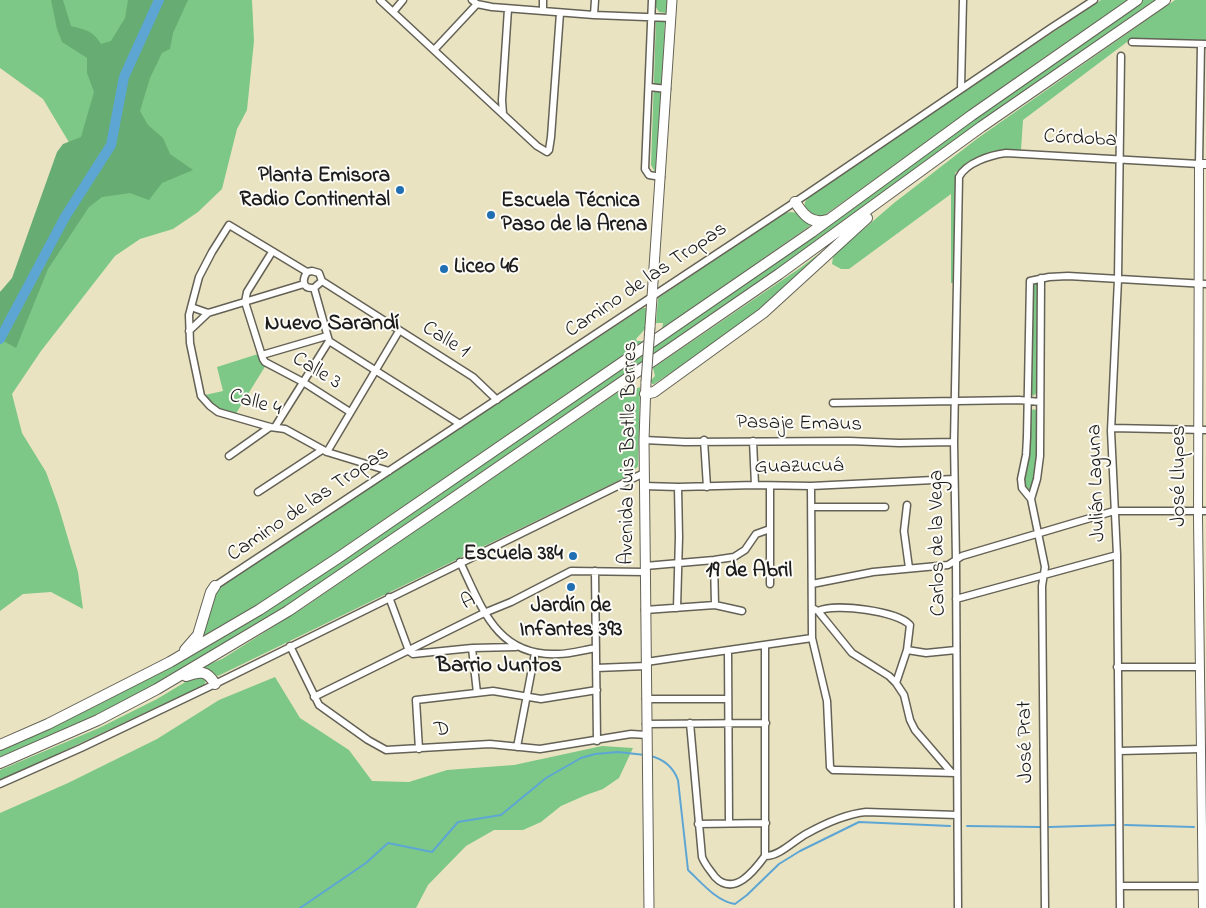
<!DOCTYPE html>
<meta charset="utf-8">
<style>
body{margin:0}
canvas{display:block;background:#eae3c2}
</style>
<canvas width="1206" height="908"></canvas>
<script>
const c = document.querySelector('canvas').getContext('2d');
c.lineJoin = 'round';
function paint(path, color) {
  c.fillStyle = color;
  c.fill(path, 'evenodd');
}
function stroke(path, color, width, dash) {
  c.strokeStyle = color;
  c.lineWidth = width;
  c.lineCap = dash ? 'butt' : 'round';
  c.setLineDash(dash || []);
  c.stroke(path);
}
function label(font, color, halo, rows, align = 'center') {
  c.font = font + ' "Indie Flower",sans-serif';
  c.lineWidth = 4;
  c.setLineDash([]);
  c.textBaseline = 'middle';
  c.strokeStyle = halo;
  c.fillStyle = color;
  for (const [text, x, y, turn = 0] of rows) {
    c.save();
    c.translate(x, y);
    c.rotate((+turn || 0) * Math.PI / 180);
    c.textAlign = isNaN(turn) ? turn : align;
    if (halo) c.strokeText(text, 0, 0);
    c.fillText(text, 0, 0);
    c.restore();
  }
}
paint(new Path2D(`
 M0,0H252L254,41L247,110L237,129L222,189L198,212L173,229L140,239L115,256L41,351L12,394L22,433L46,472L58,505L78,572L83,609L51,592L23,594L0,611V292L19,279L70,144L43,99L0,68Z
 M654,0H668L667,13L659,12L654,4Z
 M1101,0H1128L1042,59L822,217L816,219L804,208L805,202L810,195Z
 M1143,0H1158L805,252L312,589C214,654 110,714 0,757V750L94,707L187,658Z
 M1175,0H1206V41L1131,39L1023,120L1021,150C1015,152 1011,150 1005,150C987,150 969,162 955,173V283H951V194L849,269H841L832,264L833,257L836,253L894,203L978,138Z
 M665,20L657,172H655L651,165L656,21Z
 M791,212L798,213L814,223L662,329L663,323H656L658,298L785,213Z
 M840,238L762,310L735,330L654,384H652L651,380L655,376L653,368L800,268Z
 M1032,282L1039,283L1038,392L1033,396L1031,392Z
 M643,308H647L645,329L636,339L637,341H643L641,343L261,604L198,642L212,599L220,586Z
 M258,354L266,365L235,415C223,411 210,407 205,395L223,391L217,367Z
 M633,382L627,390L629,392L640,387L638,466L630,475L218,676L200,668L222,659L303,608Z
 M1033,409L1038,411L1039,445L1033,488L1030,490L1025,487L1023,478L1031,445V412Z
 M201,677L206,681L204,685L0,781V770L99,728L157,699L192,678Z
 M275,677L300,718L349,750L372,781L409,782L447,770L514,765L602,746L633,748L619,778L603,789L586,795L561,806L541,822L523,830H494L466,846L428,885L416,908H0V813L68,783L157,739L219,700Z`), '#7dc886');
paint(new Path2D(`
 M51,0H63L71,26C86,30 92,30 101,44L111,41L125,18L128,0H188L173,33L170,49L162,53L150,78L140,111L148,125L163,138L170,154L193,170L162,183L149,200L130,193L102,197L89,207L48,269L16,348L0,339V292L12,278L57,152L63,144L81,137L94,92L87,73V58L62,42L57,29Z`), '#66ac73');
stroke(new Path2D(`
 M650,756C664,759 673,767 678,780L688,870C701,882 716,901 735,904L747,895L779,864L800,851L859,822L950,826
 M1125,825L1194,827
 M967,826L1040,827
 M1049,827L1116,825
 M300,908L366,863L388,843L432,852L458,822L501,815L546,778L581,758L595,754L618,752L645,755`), '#5da6d4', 2);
stroke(new Path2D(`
 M0,339L65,217L111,145L124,77L159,0`), '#5da6d4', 10);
const minor = new Path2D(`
 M380,0L537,146L547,152L549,150L551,137L560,13
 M472,0L477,4L492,7L594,15L671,18
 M652,0L645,169L649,175L661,177
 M543,11V0
 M393,12L403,0
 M594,15L595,0
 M1132,42L1206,44
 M434,50L477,4
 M649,87L667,89
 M961,88L963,0
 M503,114L502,100L508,9
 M272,252L247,292L245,302L263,359L265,362L303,382L350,412
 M307,272L229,225L212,252L199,277L189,315L190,343L201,396L210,406L218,412L270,427L285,429L327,452L389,471
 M307,272C302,280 302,289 314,288L322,281
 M307,272L312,271L319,273L322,281
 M1041,278L1040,456L1037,479L1031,499L1045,567L1042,586L1045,908
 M322,281L473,377L497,400
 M314,288L329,341L460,424
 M191,307L208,313L304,284
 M189,331L208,313
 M262,355L327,336
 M833,403L1019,400L1040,402
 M275,427L329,341
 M1112,428L1206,430
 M644,440L685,442L849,441L899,443L954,442
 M704,440L707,487
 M753,441L755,485
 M327,452L399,331
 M229,456L270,427
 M644,486L678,487L755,485L811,486L954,479
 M770,486V584
 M811,486L812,638L827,701L830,767L833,770H837L956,773
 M258,492L322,450
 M1031,499L1022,488L1021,479L1026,455L1027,437L1030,281L1049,277L1068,276L1206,284
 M907,505L904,531L909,568
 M812,507H885
 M714,560L715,605
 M460,562C482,608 497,657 558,654C570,654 583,650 596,648
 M645,566L714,560L734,557L745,550L756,534L770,529
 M595,571L597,741
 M812,584L873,572L948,565L962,556L1114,511H1206
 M215,586L807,194L1051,28L1094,0
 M389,597L409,651L413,654L472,648L516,647
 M956,599L1117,555
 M677,608L679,537L678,487
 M812,608L818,611L852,653L889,676L896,683L904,695L910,720L915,730L951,772
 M645,610L715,605L742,611
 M818,611C836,603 897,611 910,625L907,650L896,683
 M290,646L319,705L368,740L386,750L490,744L540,749L631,734L647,735
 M765,646V856
 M472,648L477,693
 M907,650L926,653L956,650
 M728,651L729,823
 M646,662L812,638
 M1117,667H1200
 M596,668L646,666
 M314,697L484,613L511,602L571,571L645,572
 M646,699H728
 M690,723L702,857C705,865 710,870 715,877C734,897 754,871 765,856C780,856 793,841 806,834C824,824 846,814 866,812L957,815
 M646,724L766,723
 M517,747L535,653
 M419,749L416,700L493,691L541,699L597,690
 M1119,751L1201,749
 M0,784L81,748L215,684L644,473
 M698,824L766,823
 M1120,886H1206
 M958,908L956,561L954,442L959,177C966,163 990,155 1006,153L1199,164L1201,44
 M1120,908L1117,555L1111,431L1118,279L1121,56`);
const tertiary = new Path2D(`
 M1203,908L1198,517L1199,164H1206`);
const secondary = new Path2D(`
 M650,327L672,0
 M646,382L644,440L649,908`);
const trunk = new Path2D(`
 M795,202C803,214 811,225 827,220
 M645,394L654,392L763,313L867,218
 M185,650L198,635L211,592L215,586
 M186,676C200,671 207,670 215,684
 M0,745L48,724L170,662L259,610L338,558L812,232L972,115L1137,0
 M0,763L98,720L157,689L288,611L445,504L779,274L981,127L1165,0`);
stroke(minor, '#646256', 9);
stroke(tertiary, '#646256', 10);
stroke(secondary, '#646256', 11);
stroke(trunk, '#646256', 12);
stroke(minor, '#fff', 6);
stroke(tertiary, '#fff', 8);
stroke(secondary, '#fff', 9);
stroke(trunk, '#fff', 10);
const secondaryBridge = new Path2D(`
 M646,382L650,327`);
stroke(secondaryBridge, '#646256', 11, []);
stroke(secondaryBridge, '#fff', 9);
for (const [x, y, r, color] of [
 [400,190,5,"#1f6fb2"],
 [491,215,5,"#1f6fb2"],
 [444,269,5,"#1f6fb2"],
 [573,556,5,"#1f6fb2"],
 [571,587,5,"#1f6fb2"]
]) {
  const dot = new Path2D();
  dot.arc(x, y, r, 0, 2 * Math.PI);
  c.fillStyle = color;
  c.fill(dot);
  stroke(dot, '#fdfcf7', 2);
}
label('21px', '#1c1c1c', '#fdfcf7', [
 ["Córdoba",1080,140,3],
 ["Camino de las Tropas",647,281,-34],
 ["Calle 1",445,341,32],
 ["Calle 3",316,372,31],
 ["Calle 4",255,404,16],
 ["Pasaje Emaus",799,425,1],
 ["Avenida Luis Batlle Berres",630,453,-89],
 ["Guazucuá",799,468,-1],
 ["José Llupes",1181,476,-90],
 ["Julián Laguna",1098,483,-92],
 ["Camino de las Tropas",309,505,-34],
 ["Carlos de la Vega",939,543,-91],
 ["A",469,603,-26],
 ["D",442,731,-5],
 ["José Prat",1027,742,-91]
]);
label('bold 21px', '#1c1c1c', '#fdfcf7', [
 ["Planta Emisora",390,178],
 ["Radio Continental",390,202],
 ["Escuela Técnica",501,203,"left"],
 ["Paso de la Arena",501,227,"left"],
 ["Liceo 46",454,269,"left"],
 ["Escuela 384",563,556],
 ["Jardín de",571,608,"center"],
 ["Infantes 393",571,632,"center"]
], 'right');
label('bold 22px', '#1c1c1c', '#fdfcf7', [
 ["Nuevo Sarandí",332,325],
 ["19 de Abril",749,572],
 ["Barrio Juntos",499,667]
]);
</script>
